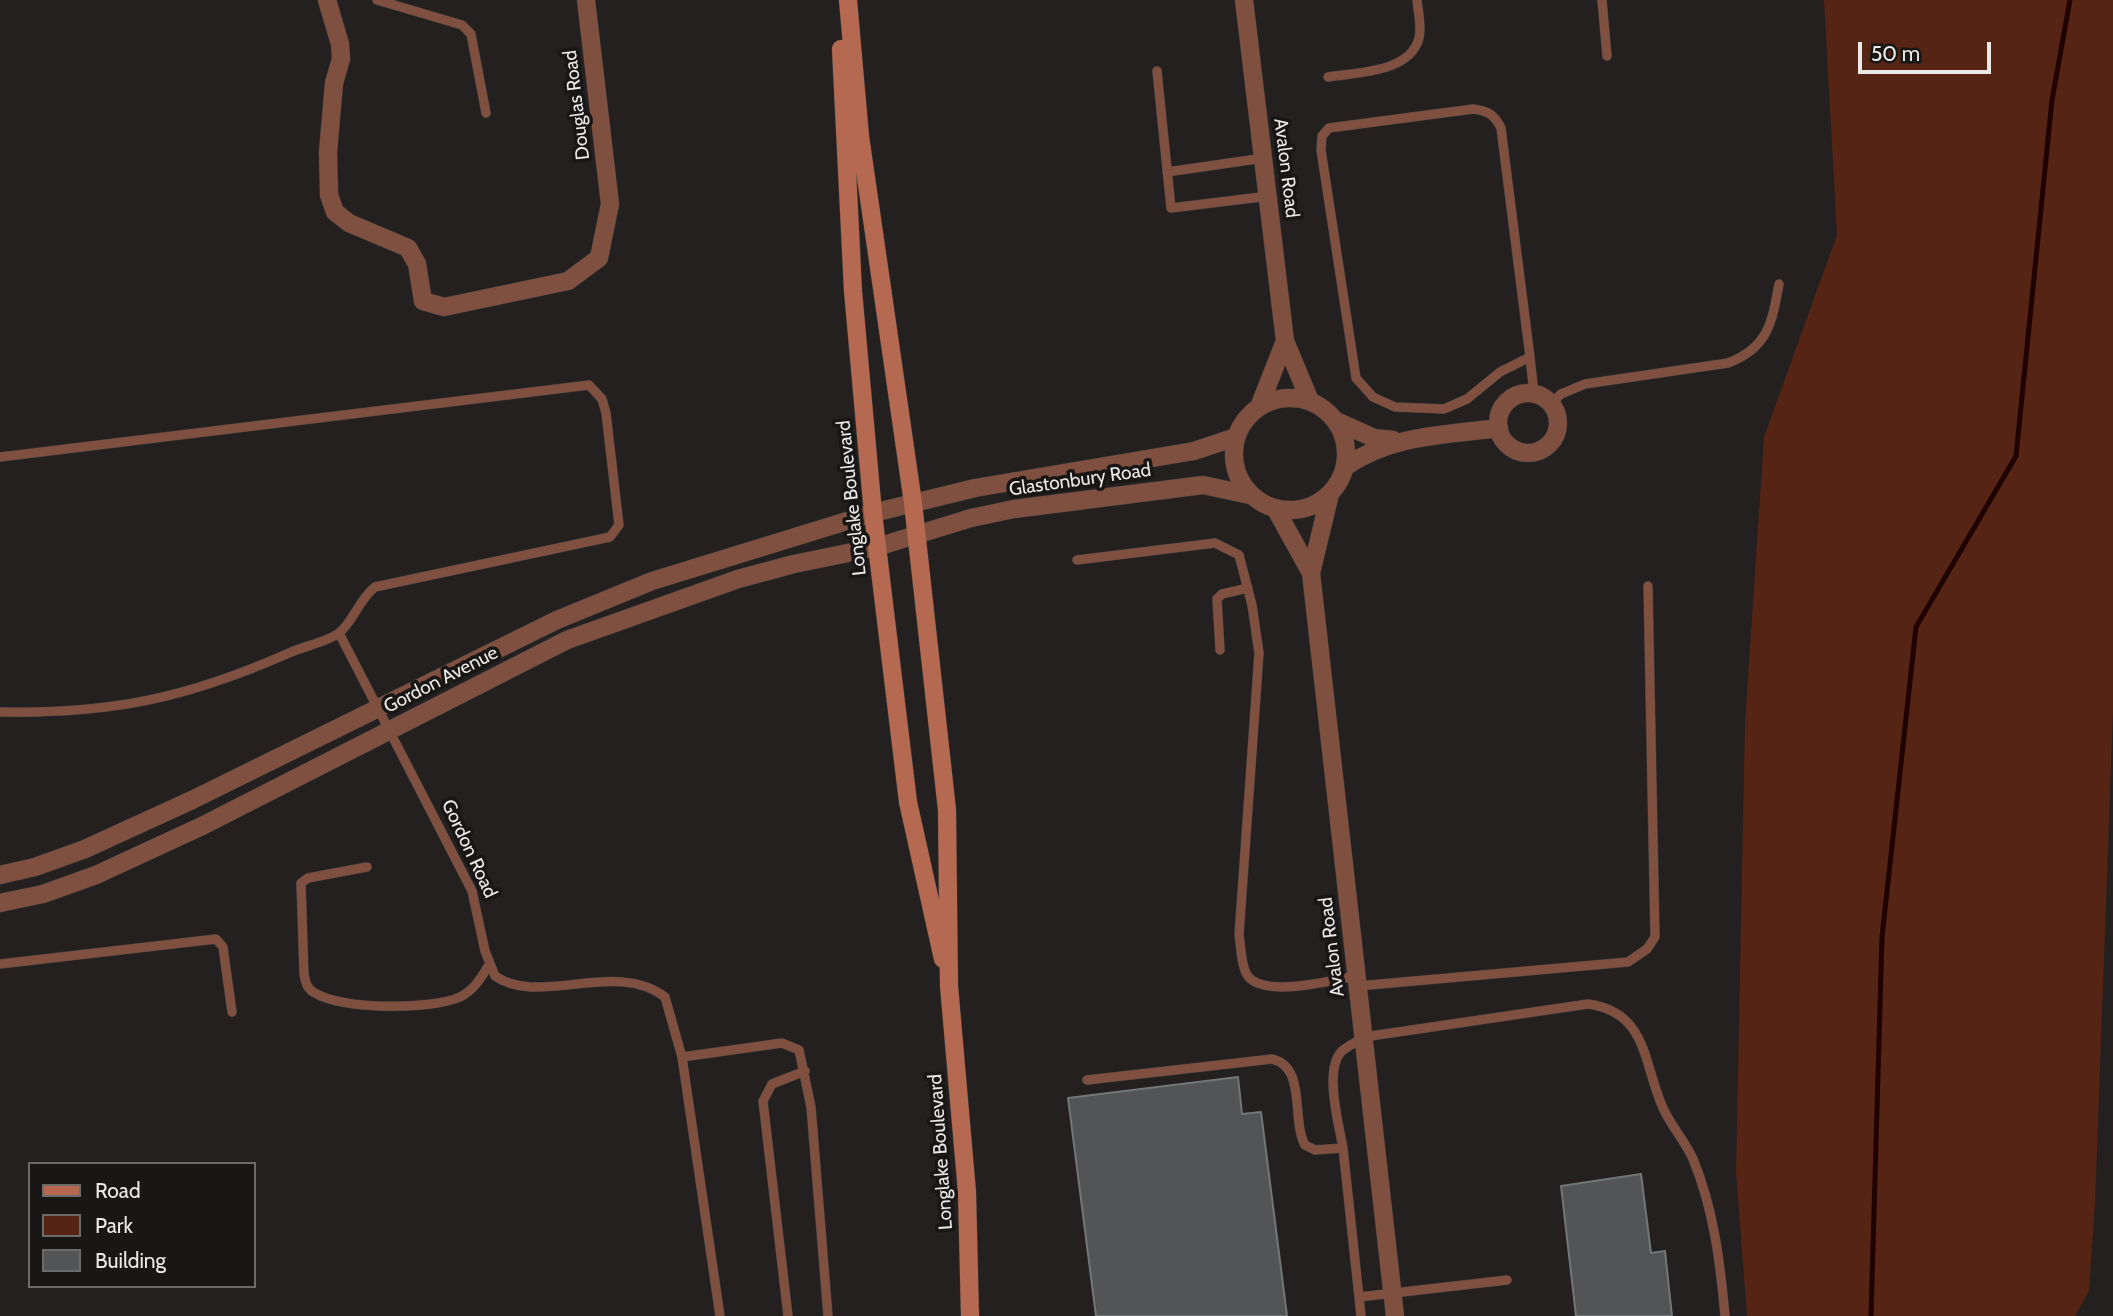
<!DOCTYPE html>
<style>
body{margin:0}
#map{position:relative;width:2113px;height:1316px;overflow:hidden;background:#23201f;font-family:Cabin,sans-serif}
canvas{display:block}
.legend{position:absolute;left:28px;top:1162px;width:228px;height:126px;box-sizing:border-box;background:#191716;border:2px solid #6d6b6a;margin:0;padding:9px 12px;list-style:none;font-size:21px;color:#ebe9e8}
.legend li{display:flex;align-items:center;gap:14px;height:35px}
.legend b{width:35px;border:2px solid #6d6b6a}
.scale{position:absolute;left:1858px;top:42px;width:133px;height:32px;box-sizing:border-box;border:4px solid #ebe9e8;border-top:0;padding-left:9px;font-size:21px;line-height:24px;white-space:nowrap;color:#ebe9e8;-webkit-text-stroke:5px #191716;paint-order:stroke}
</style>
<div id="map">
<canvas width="2113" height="1316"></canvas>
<ul class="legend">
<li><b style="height:9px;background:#b56950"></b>Road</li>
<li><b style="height:19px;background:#552414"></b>Park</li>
<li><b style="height:19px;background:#525456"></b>Building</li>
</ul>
<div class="scale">50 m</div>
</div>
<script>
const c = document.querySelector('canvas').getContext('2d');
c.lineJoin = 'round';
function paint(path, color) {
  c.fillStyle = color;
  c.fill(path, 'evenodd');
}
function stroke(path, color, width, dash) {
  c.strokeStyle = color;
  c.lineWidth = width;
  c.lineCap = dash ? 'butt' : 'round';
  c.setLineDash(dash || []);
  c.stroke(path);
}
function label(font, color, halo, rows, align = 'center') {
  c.font = font + ' Cabin,sans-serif';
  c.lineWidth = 7;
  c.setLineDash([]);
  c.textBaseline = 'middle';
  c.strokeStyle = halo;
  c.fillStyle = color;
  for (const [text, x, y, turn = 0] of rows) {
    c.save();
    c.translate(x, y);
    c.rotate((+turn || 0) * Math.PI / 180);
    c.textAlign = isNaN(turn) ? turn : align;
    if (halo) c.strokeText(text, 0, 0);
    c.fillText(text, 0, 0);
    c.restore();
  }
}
paint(new Path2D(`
 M1824,0H2113V712L2095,1204L2089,1291L2075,1316H1747L1736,1172L1745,722L1764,437L1837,235Z`), '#552414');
stroke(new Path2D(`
 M1871,1316L1882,937L1916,627L2016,456L2052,100L2070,0`), '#200300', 5);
const building = new Path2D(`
 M1238,1077L1242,1114L1261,1112L1287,1316H1096L1068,1098Z
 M1641,1174L1651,1253L1665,1251L1672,1316H1576L1561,1186Z`);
paint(building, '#525456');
stroke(building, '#737678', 2);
const service = new Path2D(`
 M377,0L462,25L471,34L486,113
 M1602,0L1607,56
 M1157,71L1171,208L1269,196
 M1328,77C1357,72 1410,73 1419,38C1422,28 1418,11 1417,0
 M1167,172L1264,158
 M1530,357L1500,372L1467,399L1444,409L1395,407L1373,397L1356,378L1321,150L1322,136L1329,128L1473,109C1488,111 1494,114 1501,128L1530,357L1534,394
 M1551,404L1561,394L1585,384L1728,363C1768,348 1772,323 1779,284
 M0,457L589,385L602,399L606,413L619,525L610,537L375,587C359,599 354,621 339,633C327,642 304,646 289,653C187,698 112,714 0,712
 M1077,560L1215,543L1239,555L1252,605L1259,653L1239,935C1241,947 1241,963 1246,973C1259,1000 1333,980 1356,976
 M339,633L472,891L485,951L495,976C539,1007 616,959 665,997L682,1057L782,1043L799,1050L811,1107L828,1316
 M1220,650L1217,599L1222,594L1248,588
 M367,867L308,878L301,883L304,975C306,983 307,989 315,993C342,1010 431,1010 460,997C474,990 481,978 489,965
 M0,964L216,939L223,947L232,1012
 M1358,986L1628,962L1647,949L1655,937L1648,586
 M682,1057L720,1316
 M1087,1080L1272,1059C1307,1067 1291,1120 1305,1145L1315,1150L1343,1148C1339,1125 1324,1071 1341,1052C1347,1046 1357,1042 1364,1037L1588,1004C1648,1012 1643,1064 1663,1108C1671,1126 1685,1141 1693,1159C1714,1210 1720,1262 1725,1316
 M1343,1148L1361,1316
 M1359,1297L1507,1280
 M788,1316L763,1101L772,1084L805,1071`);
const minor = new Path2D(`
 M327,0L340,44L341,59L334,83L328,152L329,195L335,212L349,223L408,248L417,264L423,301L444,307L568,281L599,258L610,204L586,0
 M1244,0L1285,341L1310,401
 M1498 423a30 30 0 1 1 60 0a30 30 0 1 1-60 0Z
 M1234 454a56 56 0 1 1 112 0a56 56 0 1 1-112 0Z
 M1259,407L1285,341
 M1336,421L1374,438L1393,440
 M1345,467C1390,435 1444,435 1499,428
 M1330,494L1311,573L1395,1316
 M1275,508L1311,573
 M0,875L35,867L85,849L192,800L557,620L652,581L873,513L975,488L1194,451L1236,437
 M0,903L43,894L96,875L202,826L567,640L738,579L794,564L877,547L971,518L1014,509L1203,485L1250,495`);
const secondary = new Path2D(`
 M848,0L860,136L913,503L947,810L949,986L967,1192L970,1316
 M841,49L853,291L873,513L908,802L943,959`);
stroke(service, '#3f3c3b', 10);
stroke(minor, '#3f3c3b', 19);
stroke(secondary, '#3f3c3b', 19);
stroke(service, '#7f5040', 9);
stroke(minor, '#7f5040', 18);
stroke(secondary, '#b56950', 18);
label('19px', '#ebe9e8', '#191716', [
 ["Douglas Road",577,105,-97],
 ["Avalon Road",1286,168,83],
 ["Glastonbury Road",1080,480,-8],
 ["Longlake Boulevard",852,498,-96],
 ["Gordon Avenue",441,680,-27],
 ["Gordon Road",469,849,65],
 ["Avalon Road",1332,947,-97],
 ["Longlake Boulevard",941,1152,-94]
]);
</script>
